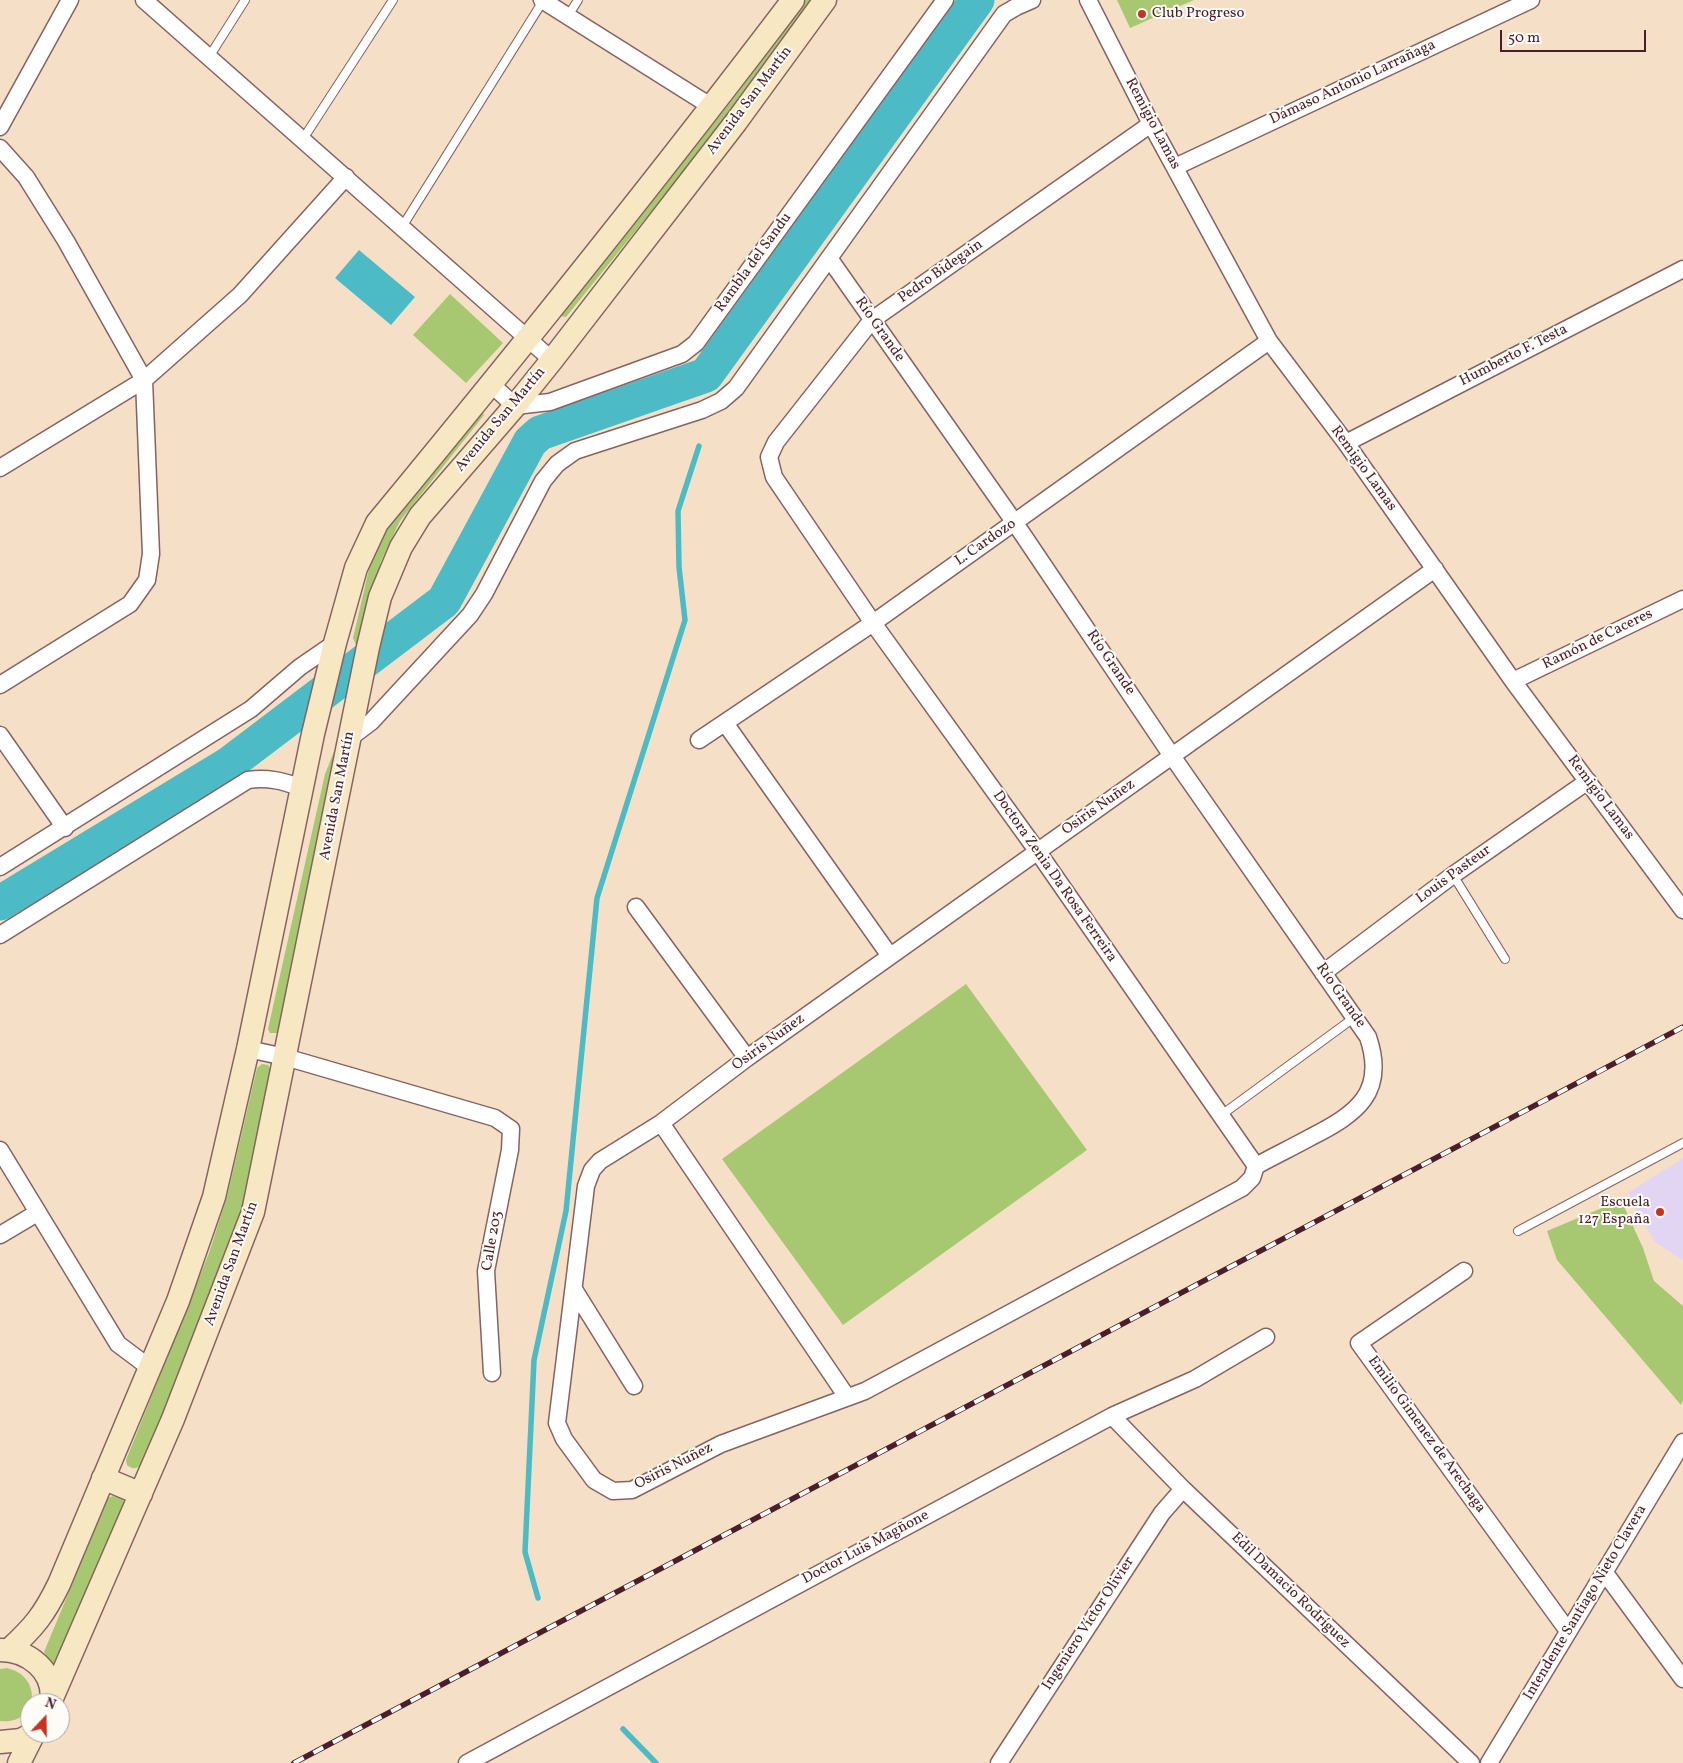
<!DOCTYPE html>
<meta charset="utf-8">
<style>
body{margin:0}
#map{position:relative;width:1683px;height:1763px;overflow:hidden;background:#f5e0c7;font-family:Vollkorn,serif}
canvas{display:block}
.north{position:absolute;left:20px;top:1693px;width:50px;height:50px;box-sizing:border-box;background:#fdfcf7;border:1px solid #b5a4a5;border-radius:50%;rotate:21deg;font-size:14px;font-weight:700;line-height:20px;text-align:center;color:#4a1f2b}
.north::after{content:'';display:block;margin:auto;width:18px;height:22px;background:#c8321e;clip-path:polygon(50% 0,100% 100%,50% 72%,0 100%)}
.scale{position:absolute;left:1500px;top:30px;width:146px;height:22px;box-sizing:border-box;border:2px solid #4a1f2b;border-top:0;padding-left:6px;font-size:15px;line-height:18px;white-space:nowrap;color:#4a1f2b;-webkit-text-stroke:4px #fdfcf7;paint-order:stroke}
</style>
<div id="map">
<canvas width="1683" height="1763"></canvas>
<div class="north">N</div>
<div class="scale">50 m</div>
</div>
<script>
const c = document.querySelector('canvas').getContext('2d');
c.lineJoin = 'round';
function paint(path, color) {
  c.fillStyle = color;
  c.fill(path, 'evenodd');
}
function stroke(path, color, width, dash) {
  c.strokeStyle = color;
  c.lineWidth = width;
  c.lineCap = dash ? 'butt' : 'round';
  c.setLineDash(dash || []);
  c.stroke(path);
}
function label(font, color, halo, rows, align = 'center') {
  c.font = font + ' Vollkorn,serif';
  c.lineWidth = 4;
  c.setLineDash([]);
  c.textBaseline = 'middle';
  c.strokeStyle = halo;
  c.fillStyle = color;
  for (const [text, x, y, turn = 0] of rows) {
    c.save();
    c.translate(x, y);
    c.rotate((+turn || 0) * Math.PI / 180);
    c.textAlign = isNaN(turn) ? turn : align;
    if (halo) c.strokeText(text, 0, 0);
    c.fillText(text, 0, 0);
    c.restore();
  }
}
paint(new Path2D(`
 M1683,1158V1260L1655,1242L1630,1200L1629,1192Z`), '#e2d4f3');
paint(new Path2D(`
 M806,0H814L738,104L566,317L560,316L733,99Z
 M1117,0H1194L1130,28Z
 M450,294L503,343L466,383L413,335Z
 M482,412L484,415L400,521L381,561L357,647L353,638L369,569L380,542L393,520Z
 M335,749L280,1033H270L268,1029L325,774Z
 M966,984L1087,1150L843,1325L722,1159Z
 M262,1064L268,1065L272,1071C263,1114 255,1158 244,1201C221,1290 177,1381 141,1466C135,1469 132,1469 127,1465L126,1460L209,1253L227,1197L257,1068Z
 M1621,1200L1643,1248L1654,1281L1683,1306V1400L1681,1405L1557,1260L1547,1231Z
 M113,1496L123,1499L124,1504L55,1671L44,1652L108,1498Z
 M7,1668C45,1677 37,1726 0,1721V1669Z`), '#a7c871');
paint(new Path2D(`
 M359,250L415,297L391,325L335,278Z`), '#4dbbc6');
stroke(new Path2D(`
 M538,1598L525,1552L534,1360L566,1211L597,898L685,620L679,567L678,511L699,446
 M623,1729L656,1763`), '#4dbbc6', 5.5);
stroke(new Path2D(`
 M0,903L229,764L444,601L530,442L540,433L706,375L977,0`), '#4dbbc6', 35);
const lane = new Path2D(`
 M568,16L578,0
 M209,57L245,0
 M303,139L393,0
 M402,227L543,1
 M1453,875L1505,959
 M1220,1116L1355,1017
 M1518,1231L1683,1143`);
const street = new Path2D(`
 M144,0L552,360
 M542,0L712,107
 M1088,0L1151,124L1269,341L1346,443L1513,681L1683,910
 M0,127L70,0
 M0,148L26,177L66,241L144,380L151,554L147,580L130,604L0,685
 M1175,167L1531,0
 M829,258L1015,523L1172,756L1368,1037C1387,1093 1356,1114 1311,1137C1293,1147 1274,1156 1256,1166L1038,852L873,623L774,477L769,457L776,442L872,320L1151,124
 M491,384L515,406L550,402L682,354L696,343L945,0
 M1346,443L1683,269
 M0,468L144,380L240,295L346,177
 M1513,681L1683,599
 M725,723L890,956
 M0,735L65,828
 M351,737L371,722L470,615L484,594L543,481L557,464L575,451L702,410L721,401L736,388L1004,14L1016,7L1032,0
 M699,740L873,623L1269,341
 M0,867L251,709L300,667L335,643
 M636,907L747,1058
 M0,935L248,780C268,777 283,781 302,788
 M1323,973L1453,875L1588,781
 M248,1049L285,1057L495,1118L511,1129L510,1150L486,1271L492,1373
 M661,1123L847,1397
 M0,1150L118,1344L150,1368
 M1256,1166L1252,1178L1242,1188L865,1391L721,1444L632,1490L613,1491L594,1480L564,1439L557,1423L586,1186L592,1170L600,1161L661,1123L747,1058L1435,569
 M0,1235L37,1213
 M1464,1271L1359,1343L1568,1631
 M575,1291L634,1386
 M1112,1416L1183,1489L1471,1763
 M1605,1573L1683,1679
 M467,1763L1112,1416L1195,1379L1266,1337
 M999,1763L1162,1513L1183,1489
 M1489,1763L1683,1442`);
const secondary = new Path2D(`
 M103,1478L141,1494
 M0,1650C28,1650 56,1671 51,1702
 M9,1650C34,1627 44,1615 59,1584L178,1301L214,1197L248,1049L313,734L335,643L356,568L377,523C519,351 658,178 793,0
 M52,1698L173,1419L253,1212L368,647L380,597L401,547L420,516L515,406L552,360L736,122L825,0
 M0,1742L21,1740L34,1733
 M19,1763L34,1733`);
stroke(lane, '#866362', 10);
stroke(street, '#866362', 19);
stroke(secondary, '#866362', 25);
stroke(lane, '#fff', 8);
stroke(street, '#fff', 16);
stroke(secondary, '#f7e8c3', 22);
const rail = new Path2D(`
 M294,1763L1683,1027`);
stroke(rail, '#4a1f2b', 5.5);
stroke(rail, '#fdfcf7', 4, [11]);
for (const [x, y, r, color] of [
 [1142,14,5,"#c8321e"],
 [1660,1212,5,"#c8321e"]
]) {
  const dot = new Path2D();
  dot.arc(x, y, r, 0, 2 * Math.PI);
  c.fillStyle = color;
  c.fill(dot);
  stroke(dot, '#fdfcf7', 2);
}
label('15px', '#4a1f2b', '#fdfcf7', [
 ["Club Progreso",1152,14],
 ["Escuela",1650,1203,"right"],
 ["127 España",1650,1220,"right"]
], 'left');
label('15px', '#4a1f2b', '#fdfcf7', [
 ["Dámaso Antonio Larrañaga",1353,83,-25],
 ["Avenida San Martín",750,101,-53],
 ["Remigio Lamas",1152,124,62],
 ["Rambla del Sandu",754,263,-54],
 ["Pedro Bidegain",941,272,-35],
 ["Río Grande",879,330,55],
 ["Humberto F. Testa",1514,356,-27],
 ["Avenida San Martín",501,420,-50],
 ["Remigio Lamas",1363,469,54],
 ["L. Cardozo",986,543,-35],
 ["Ramón de Caceres",1598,640,-26],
 ["Río Grande",1110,663,56],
 ["Avenida San Martín",338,796,-79],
 ["Remigio Lamas",1600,798,53],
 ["Osiris Nuñez",1099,808,-35],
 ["Louis Pasteur",1454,875,-36],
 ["Doctora Zenia Da Rosa Ferreira",1054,877,55],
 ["Río Grande",1340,996,55],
 ["Osiris Nuñez",769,1043,-36],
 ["Calle 203",493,1241,-80],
 ["Avenida San Martín",232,1264,-70],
 ["Emilio Gimenez de Arechaga",1426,1435,54],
 ["Osiris Nuñez",674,1467,-27],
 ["Doctor Luis Magñone",866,1548,-28],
 ["Edil Damacio Rodríguez",1290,1591,44],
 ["Intendente Santiago Nieto Clavera",1586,1603,-59],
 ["Ingeniero Víctor Olivier",1089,1624,-57]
]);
</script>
